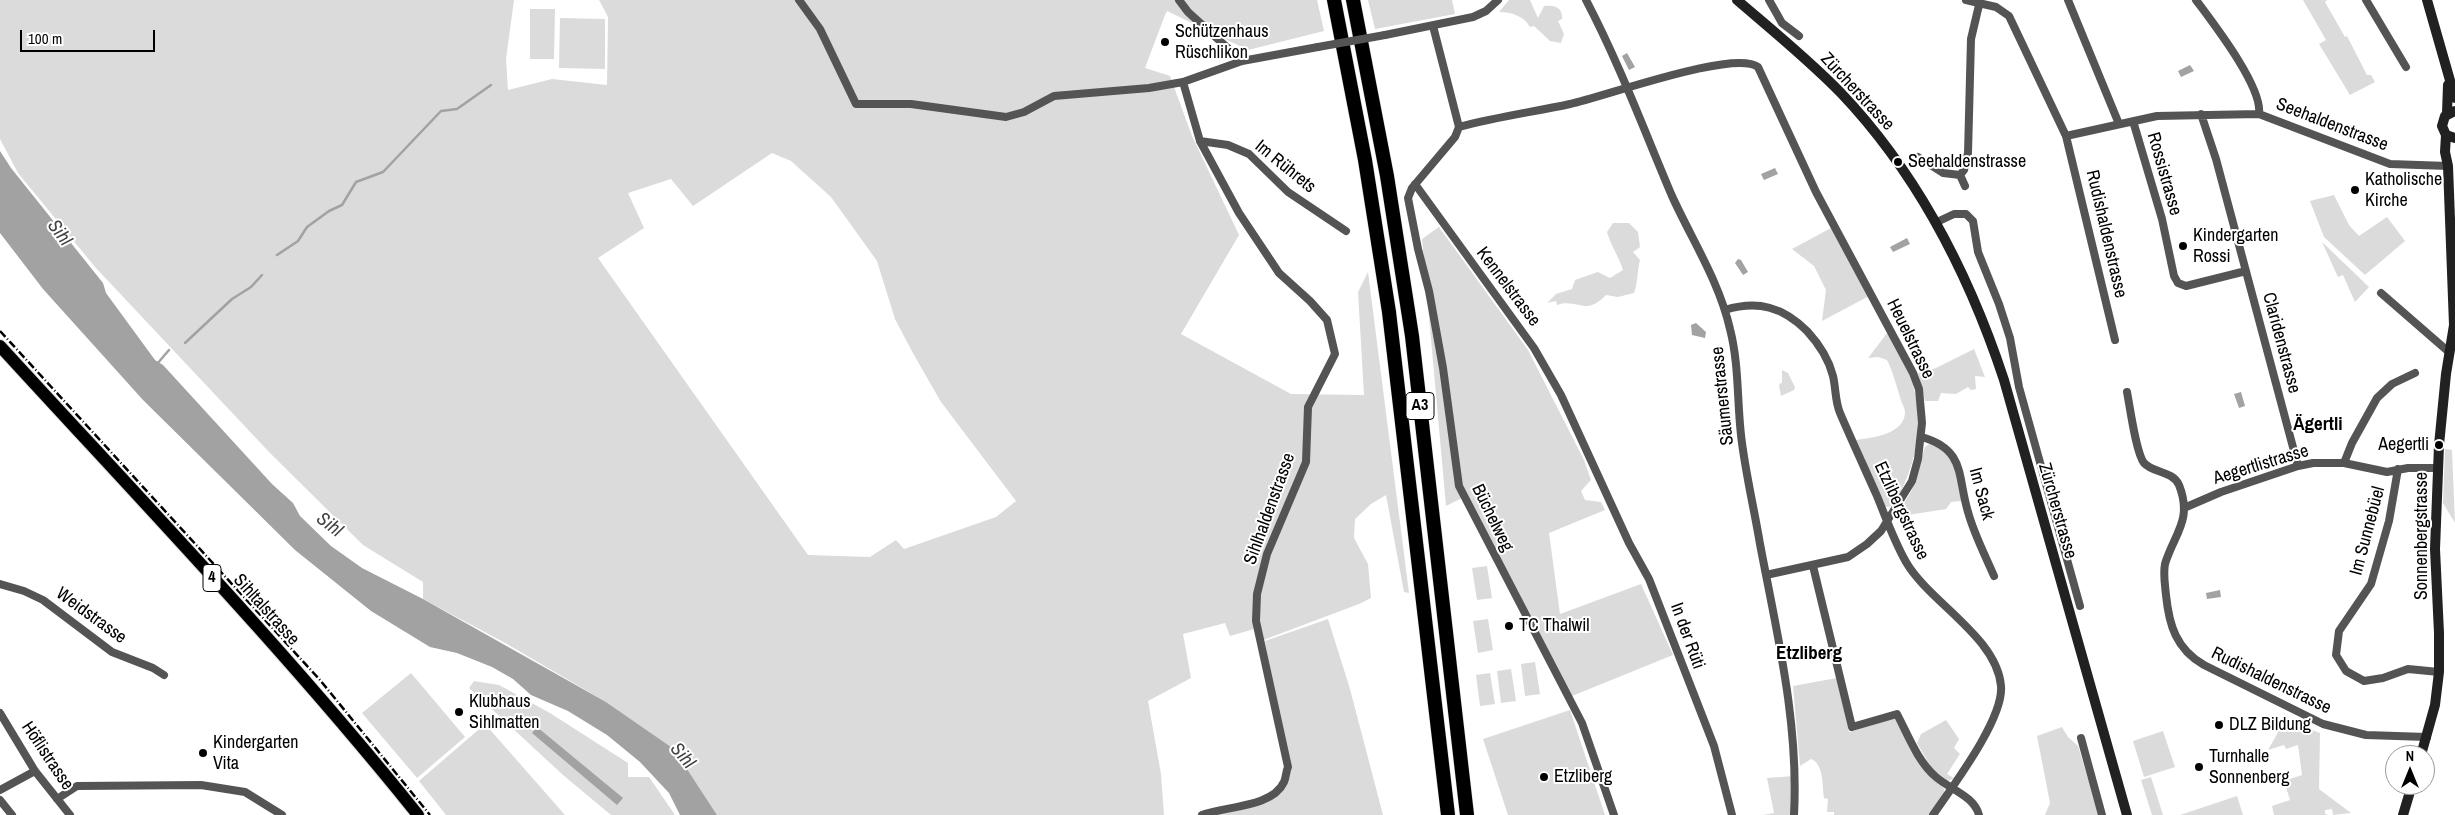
<!DOCTYPE html>
<meta charset="utf-8">
<style>
body{margin:0}
#map{position:relative;width:2455px;height:815px;overflow:hidden;background:#fff;font-family:"Archivo Narrow",sans-serif}
canvas{display:block}
.north{position:absolute;left:2385px;top:745px;width:50px;height:50px;box-sizing:border-box;background:#fff;border:1px solid #999;border-radius:50%;rotate:0deg;font-size:14px;font-weight:700;line-height:20px;text-align:center;color:#000}
.north::after{content:'';display:block;margin:auto;width:18px;height:22px;background:#000;clip-path:polygon(50% 0,100% 100%,50% 72%,0 100%)}
.scale{position:absolute;left:20px;top:30px;width:135px;height:22px;box-sizing:border-box;border:2px solid #000;border-top:0;padding-left:6px;font-size:15px;line-height:18px;white-space:nowrap;color:#000;-webkit-text-stroke:4px #fff;paint-order:stroke}
</style>
<div id="map">
<canvas width="2455" height="815"></canvas>
<div class="north">N</div>
<div class="scale">100 m</div>
</div>
<script>
const c = document.querySelector('canvas').getContext('2d');
c.lineJoin = 'round';
function paint(path, color) {
  c.fillStyle = color;
  c.fill(path, 'evenodd');
}
function stroke(path, color, width, dash) {
  c.strokeStyle = color;
  c.lineWidth = width;
  c.lineCap = dash ? 'butt' : 'round';
  c.setLineDash(dash || []);
  c.stroke(path);
}
function label(font, color, halo, rows, align = 'center') {
  c.font = font + ' "Archivo Narrow",sans-serif';
  c.lineWidth = 4;
  c.setLineDash([]);
  c.textBaseline = 'middle';
  c.strokeStyle = halo;
  c.fillStyle = color;
  for (const [text, x, y, turn = 0] of rows) {
    c.save();
    c.translate(x, y);
    c.rotate((+turn || 0) * Math.PI / 180);
    c.textAlign = isNaN(turn) ? turn : align;
    if (halo) c.strokeText(text, 0, 0);
    c.fillText(text, 0, 0);
    c.restore();
  }
}
paint(new Path2D(`
 M0,0H514L506,59L508,90L552,79L607,85L608,17L599,0H1317L1324,31L1248,50L1167,11L1165,15L1145,68L1170,76L1192,136L1239,235L1181,334L1291,394L1364,395L1358,292L1368,272L1409,593L1404,592L1386,495L1371,504L1355,519L1354,538L1368,564L1371,598L1359,604L1258,642L1254,629L1230,636L1225,623L1183,634L1191,678L1148,701L1161,774L1164,815H717L674,749L606,702L507,644L423,599V582L363,545L269,452L95,267L18,173L0,139ZM772,153L791,161L831,197L877,261L895,319L914,355L941,402L1016,501L996,517L904,549L896,540L870,557L808,555L598,258L644,228L628,193L671,179L693,206Z
 M1368,0H1452L1455,14L1375,29Z
 M1509,0H1530L1538,18L1544,6C1554,5 1563,7 1562,19L1558,21L1564,34L1561,43L1550,41L1534,26L1530,27C1524,16 1511,12 1499,12Z
 M2303,0H2327L2325,2L2345,37L2347,36L2367,75H2371L2375,82L2350,95L2319,44L2326,40Z
 M530,9H555L554,59H530Z
 M560,18L605,19V69L559,68Z
 M2334,195L2349,225L2359,236L2387,217L2405,241L2365,275L2324,237L2310,201Z
 M1613,223H1629L1638,232L1640,247L1633,252L1640,260C1637,271 1638,283 1634,293L1618,297L1606,295C1585,317 1578,298 1557,305L1556,301L1547,303L1556,294L1572,289L1575,280L1598,272L1610,278L1623,270C1619,257 1611,246 1607,232Z
 M1439,227L1528,350L1584,460L1591,480L1581,491L1585,500L1601,502L1605,510L1549,533L1560,614L1641,584L1673,655L1572,696L1466,496L1446,506L1422,239Z
 M1831,228L1869,296L1822,321L1826,290L1814,266L1792,249Z
 M2322,242L2369,287L2355,302L2343,275L2338,277Z
 M1888,332C1895,344 1903,357 1908,370C1924,409 1920,452 1902,489C1898,497 1894,508 1885,507L1856,440C1872,438 1906,434 1905,411C1904,406 1901,402 1900,397C1896,384 1893,372 1887,360L1878,357L1868,358Z
 M1974,349L1985,377L1975,376L1976,389L1971,390L1968,387L1956,394L1941,393L1938,401H1925L1918,373L1936,368Z
 M1782,370L1788,373L1795,387L1794,390L1781,396L1779,385L1782,382Z
 M1931,443C1957,458 1958,473 1962,501L1951,502L1946,509L1908,515L1901,520L1896,516L1912,490L1925,447Z
 M2445,449L2452,450L2455,523L2443,503Z
 M1487,566L1492,598L1477,600L1472,568Z
 M1328,619L1350,689L1383,815H1213L1265,802L1288,778L1265,641Z
 M1488,619L1493,650L1478,653L1473,621Z
 M1535,662L1540,694L1525,696L1521,664Z
 M1511,669L1516,701L1501,703L1497,671Z
 M411,673L465,737L417,778L362,713Z
 M1490,673L1495,704L1480,706L1476,675Z
 M1837,678L1849,732L1895,718L1944,789V794L1930,815H1834V812H1827L1828,799L1824,798C1822,785 1824,764 1811,759L1800,766L1793,686Z
 M474,681L499,685L550,713L628,763V777H649L675,815H611L563,775L469,688Z
 M1570,710L1605,815H1508L1483,739Z
 M1946,720L1959,739L1954,748L1960,754L1947,774L1954,778L1948,781L1932,769L1917,743L1921,734Z
 M2285,720L2320,733L2319,789L2351,813L2333,815L2332,809L2325,810V814L2329,815H2274L2272,806L2290,800L2284,781L2302,775L2298,745L2286,749L2284,745L2268,750Z
 M485,724L565,815H446L419,781Z
 M2062,727L2068,737L2078,746L2099,815H2045L2050,803L2037,736Z
 M2163,731L2175,767L2144,777L2133,741Z
 M1794,776L1791,815H1763L1774,813L1767,778Z
 M2151,777L2163,815H2152L2141,780Z
 M2237,796L2243,815H2180Z`), '#dbdbdb');
paint(new Path2D(`
 M1627,53L1635,67L1629,70L1622,56Z
 M2190,65L2194,71L2181,77L2178,71Z
 M0,151L11,168L103,283L106,293L155,360L163,365L272,484L293,503L300,516L331,546L362,568L423,599L606,702L674,749L717,815H680L669,793L640,762L607,735L568,711L531,695L513,679L492,667L457,653L430,647L371,611L295,550L143,400L43,289L0,233Z
 M1775,168L1778,174L1764,180L1761,174Z
 M1907,238L1910,244L1893,252L1890,247Z
 M1738,259L1741,260L1748,272L1743,275L1735,263Z
 M1696,323L1706,332L1705,338L1692,335L1691,325Z
 M2241,392L2245,406L2239,408L2234,394Z
 M2220,590L2221,597L2207,599L2206,593Z
 M537,727L623,798L617,805L532,733Z`), '#a2a2a2');
stroke(new Path2D(`
 M277,255L298,241L307,227L329,211L342,205L356,182L383,172L441,111L457,109L491,85
 M185,343L232,299L251,287L262,275
 M157,364L169,350`), '#a2a2a2', 2.5);
const primary = new Path2D(`
 M0,346C141,500 287,652 418,815`);
const motorway = new Path2D(`
 M1334,0L1365,160L1389,312L1448,815
 M1353,0L1387,176L1412,336L1467,815`);
stroke(primary, '#dbdbdb', 14);
stroke(motorway, '#dbdbdb', 15);
stroke(new Path2D(`
 M799,0L820,29L856,104H911L1006,117L1024,112L1054,96L1149,88L1183,82L1242,61L1318,47
 M1179,0L1188,12L1242,61
 M1586,0C1619,63 1644,130 1672,196C1692,240 1719,281 1730,329C1739,364 1737,399 1741,435C1745,471 1754,508 1760,544C1777,634 1799,723 1794,815
 M1769,0L1782,23L1799,36
 M1966,0L1996,7L2009,16L2066,136L2115,340
 M2068,0L2119,124
 M2196,0C2213,23 2263,87 2259,114
 M2366,0L2406,67
 M1433,26L1459,127L1455,137L1412,188L1408,198L1418,249L1429,291L1443,368L1459,486L1582,723L1614,815
 M1385,35L1473,17L1486,11L1498,0
 M1183,82L1200,141L1239,213L1279,273L1310,301L1327,320L1335,354L1308,407L1306,462L1267,554L1257,594L1256,621L1288,767C1286,771 1286,778 1284,782C1272,808 1225,806 1202,815
 M2201,114L2216,159L2298,466
 M2133,121L2162,219L2174,276L2178,283L2186,286L2246,271
 M1459,127C1496,117 1533,112 1570,104C1604,97 1734,49 1758,67L1816,192L1913,373L1919,389L1922,423L1918,459L1912,481L1881,531L1867,544L1848,557L1766,575
 M2066,136L2157,116L2259,114L2390,164L2448,166
 M1200,141L1228,145L1249,154L1288,192L1346,231
 M1918,157L1943,173L1960,175L1964,170L1968,153L1971,39L1979,5
 M1960,175L1965,186
 M1415,184L1534,348L1561,395L1629,543L1649,579L1714,746L1732,815
 M1937,222L1954,214H1966L1973,221L1978,252L1999,304L2010,338L2019,387L2080,606
 M2381,293L2450,353
 M1725,310C1758,300 1783,307 1807,331C1819,344 1829,360 1833,376C1836,389 1835,401 1840,413C1852,441 1865,469 1877,496C1886,518 1894,541 1906,562C1929,602 1997,637 2001,686C2004,719 1952,787 1933,815
 M2127,392C2130,407 2136,453 2144,463C2153,473 2173,471 2179,485C2193,520 2174,534 2165,564C2163,574 2165,585 2166,595C2169,625 2176,649 2204,665L2323,724L2366,735L2427,737
 M1922,437C1966,450 1957,476 1968,512C1974,534 1985,555 1994,576
 M2344,463L2352,443L2377,398L2392,384L2415,373
 M2398,469L2389,521L2371,584L2339,631L2336,655L2346,671L2364,681L2383,678L2408,669L2439,672
 M2184,508L2221,492L2298,466L2313,463H2344L2387,472L2408,468H2438
 M1813,566L1852,727L1897,714C1908,735 1918,762 1936,777C1951,790 1974,796 1979,815
 M0,584L24,591L43,600L112,652L153,668L164,675
 M0,713L35,771L70,815
 M2081,738L2102,815
 M0,790L35,771
 M57,799L77,786L201,785L245,792L282,815
 M0,800L12,815`), '#545454', 8);
stroke(new Path2D(`
 M1737,0C1772,30 1809,60 1841,93C1919,175 1969,274 2004,380L2127,815
 M2427,0L2455,98
 M2455,111L2445,116L2442,126L2446,135L2455,138
 M2447,113L2448,85
 M2421,755L2435,705L2439,672V633L2435,549L2439,445L2446,374L2454,325L2448,166L2445,152L2446,135
 M2403,815L2412,785`), '#212121', 10);
stroke(primary, '#000', 12);
stroke(motorway, '#000', 14);
stroke(new Path2D(`
 M0,331L320,680L430,815`), '#000', 2.5, [8, 2.5, 1, 2.5]);
stroke(new Path2D(`
 M1318,47L1385,35`), '#545454', 8);
for (const [x, y, r, color] of [
 [1165,42,5,"#000"],
 [1898,162,5,"#000"],
 [2355,190,5,"#000"],
 [2183,246,5,"#000"],
 [2439,445,5,"#000"],
 [1509,626,5,"#000"],
 [459,712,5,"#000"],
 [2219,725,5,"#000"],
 [203,753,5,"#000"],
 [2199,767,5,"#000"],
 [1544,777,5,"#000"]
]) {
  const dot = new Path2D();
  dot.arc(x, y, r, 0, 2 * Math.PI);
  c.fillStyle = color;
  c.fill(dot);
  stroke(dot, '#fff', 2);
}
for (const [x, y, w] of [
 [1420,406,28],
 [212,578,18]
]) {
  const box = new Path2D();
  box.roundRect(x - w / 2, y - 13.5, w, 27, 4);
  c.fillStyle = '#fff';
  c.fill(box);
  stroke(box, '#000', 1);
}
label('bold 16px', '#000', null, [
 ["A3",1420,406],
 ["4",212,578]
]);
label('18px', '#000', '#fff', [
 ["Schützenhaus",1175,32],
 ["Rüschlikon",1175,53],
 ["Seehaldenstrasse",1908,162],
 ["Katholische",2365,180],
 ["Kirche",2365,201],
 ["Kindergarten",2193,236],
 ["Rossi",2193,257],
 ["Aegertli",2429,445,"right"],
 ["TC Thalwil",1519,626],
 ["Klubhaus",469,702],
 ["Sihlmatten",469,723],
 ["DLZ Bildung",2229,725],
 ["Kindergarten",213,743],
 ["Vita",213,764],
 ["Turnhalle",2209,757],
 ["Sonnenberg",2209,778],
 ["Etzliberg",1554,777]
], 'left');
label('18px', '#000', '#fff', [
 ["Zürcherstrasse",1857,92,47],
 ["Seehaldenstrasse",2332,125,21],
 ["Im Rührets",1285,167,39],
 ["Rossistrasse",2164,174,74],
 ["Rudishaldenstrasse",2106,234,77],
 ["Kennelstrasse",1508,287,53],
 ["Heuelstrasse",1910,339,64],
 ["Claridenstrasse",2281,343,75],
 ["Säumerstrasse",1723,396,-96],
 ["Aegertlistrasse",2261,465,-17],
 ["Im Sack",1981,494,75],
 ["Sihlhaldenstrasse",1270,509,-70],
 ["Etzlibergstrasse",1901,511,65],
 ["Zürcherstrasse",2057,511,74],
 ["Büchelweg",1492,518,64],
 ["Im Sunnebüel",2368,531,-75],
 ["Sonnenbergstrasse",2422,536,-90],
 ["Sihltalstrasse",266,610,48],
 ["Weidstrasse",91,616,36],
 ["In der Rüti",1687,636,70],
 ["Rudishaldenstrasse",2271,681,26],
 ["Höflistrasse",47,756,56]
]);
label('italic 19px', '#434343', '#fff', [
 ["Sihl",59,233,54],
 ["Sihl",329,525,38],
 ["Sihl",682,756,50]
]);
label('bold 19px', '#000', '#fff', [
 ["Ägertli",2318,425],
 ["Etzliberg",1809,654]
]);
</script>
